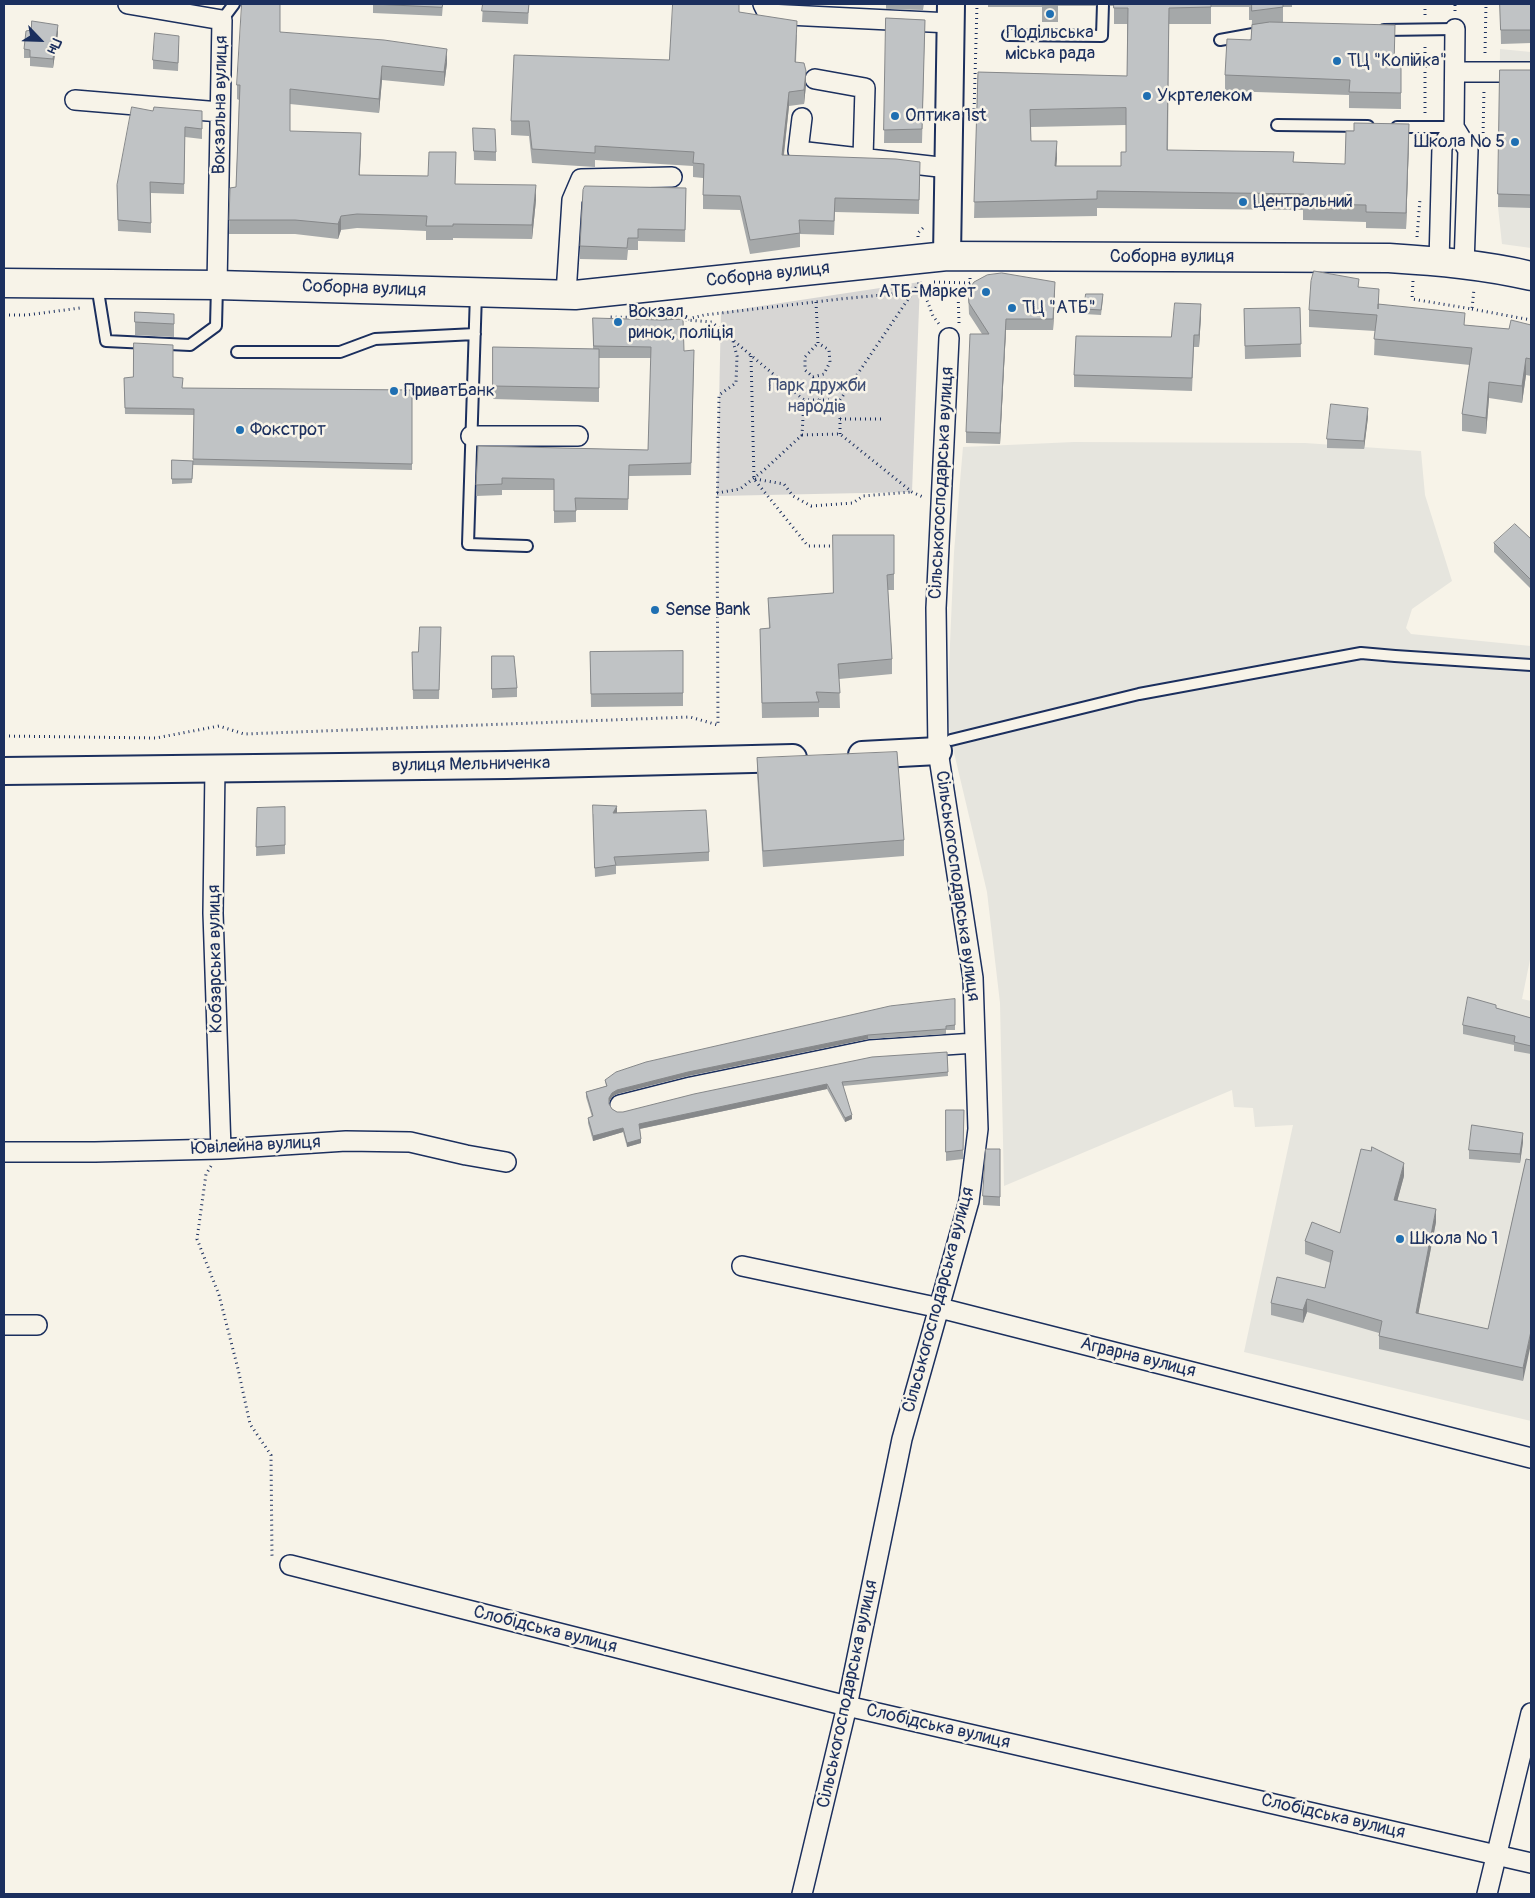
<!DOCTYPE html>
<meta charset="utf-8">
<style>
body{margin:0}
#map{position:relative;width:1535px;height:1898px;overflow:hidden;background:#f7f3e8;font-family:Pangolin,sans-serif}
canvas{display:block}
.frame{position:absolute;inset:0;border:5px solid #1b2f5e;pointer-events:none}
.north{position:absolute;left:15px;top:15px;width:50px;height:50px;-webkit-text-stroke:4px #f7f3e8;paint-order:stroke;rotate:114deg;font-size:14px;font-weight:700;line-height:20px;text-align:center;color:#1b2f5e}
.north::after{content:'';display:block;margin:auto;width:18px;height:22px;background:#1b2f5e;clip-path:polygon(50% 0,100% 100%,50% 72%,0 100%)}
</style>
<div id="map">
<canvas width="1535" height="1898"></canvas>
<div class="frame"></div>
<div class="north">Пн</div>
</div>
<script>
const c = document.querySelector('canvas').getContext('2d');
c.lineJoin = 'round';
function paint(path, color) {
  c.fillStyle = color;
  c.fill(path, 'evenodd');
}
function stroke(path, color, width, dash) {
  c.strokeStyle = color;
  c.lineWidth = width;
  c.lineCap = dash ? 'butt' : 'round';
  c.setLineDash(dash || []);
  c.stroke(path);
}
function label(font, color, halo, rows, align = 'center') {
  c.font = font + ' Pangolin,sans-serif';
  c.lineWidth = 5;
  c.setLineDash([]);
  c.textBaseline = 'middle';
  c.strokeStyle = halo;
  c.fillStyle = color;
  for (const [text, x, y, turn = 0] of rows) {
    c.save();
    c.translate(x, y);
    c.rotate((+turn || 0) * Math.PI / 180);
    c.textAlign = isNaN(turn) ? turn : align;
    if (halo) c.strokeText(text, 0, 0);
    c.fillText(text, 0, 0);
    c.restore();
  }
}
paint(new Path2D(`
 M1500,49L1531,52V248L1502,244L1498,207Z
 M1074,442L1305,443L1421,451L1425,495L1452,581L1412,609L1406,628L1411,634L1531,646V955L1522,999L1531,1001V1421L1244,1352L1293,1125L1255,1127L1253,1108L1234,1107L1232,1090L1004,1186L1000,1003L987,892L951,740L947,713L954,552L963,447Z`), '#e6e5de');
paint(new Path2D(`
 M920,282L912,492L717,496L721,312Z`), '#d7d6d4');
const lane = new Path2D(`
 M222,20L234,4
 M1384,30L1455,29
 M1008,35L1102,36L1103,4
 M1220,40L1264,32
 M1277,125L1368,126
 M1397,127H1454
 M97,285L106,341L190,345L216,326L217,286
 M476,293L468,544L527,546
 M237,352H340L375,339L475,334
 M951,740L1139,694L1361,653L1395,656L1531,665`);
const street = new Path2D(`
 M128,4L222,20L217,285
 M763,4L768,14L950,23
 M1455,72H1531
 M815,79L865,88L863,158
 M75,100L220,112
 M802,118L798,151L948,168
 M1454,127L1468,150L1464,265
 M1439,262L1442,147L1454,127L1455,29
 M566,294L572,200L581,179L672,177
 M471,436H578
 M215,768L213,913L221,1149
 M620,1105L691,1087L870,1050L975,1043
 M4,1152H95L221,1149L346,1141L410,1142L466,1155L506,1162
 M742,1266L940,1308L1531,1458
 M4,1325H37
 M290,1565L847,1706L1531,1863
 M802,1894L847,1706L902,1439L969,1201L978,1129L973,978L938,751L936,608L949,338
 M1487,1894L1531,1713`);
const secondary = new Path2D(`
 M947,256L951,4
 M862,755L938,751
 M4,771L507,765L793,758`);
const primary = new Path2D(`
 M4,283L217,285L575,295L947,256L1389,258C1437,261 1485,265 1531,276`);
stroke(lane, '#1b2f5e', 14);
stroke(street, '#1b2f5e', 22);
stroke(secondary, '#1b2f5e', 30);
stroke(primary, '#1b2f5e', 31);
stroke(new Path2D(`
 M1455,11V4
 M1425,15V4
 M1485,53L1486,4
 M1425,113V44
 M974,114L977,4
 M1483,138L1484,89
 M918,237V233L925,226
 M1417,237L1420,199
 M1413,281L1412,299L1472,309L1474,289
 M920,282L933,316L939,324
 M934,282L970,283
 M816,302L818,343L829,350L830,362L824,374L813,377L805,370V357L818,343
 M1472,309L1531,320
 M4,315H27L80,308
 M688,319L704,315L840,299L913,292
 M959,323L958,292L970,283V277
 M734,341L804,400
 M751,356L754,479L808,546H835
 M819,400V375
 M840,400L919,283
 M840,419H884
 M840,434V400H804L802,435L840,434L912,492L923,497
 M755,479L784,484L793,496L811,506L853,503L863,496L911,492
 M717,493L740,489L763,471L802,435
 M4,736L156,738L219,726L244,734L690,717L718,725L717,519L719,395L736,383L737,356L733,341L712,322L660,318L608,317
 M211,1166L206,1174L197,1239L219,1295L238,1369L250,1424L271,1455L272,1557`), '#1b2f5e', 3, [1, 4]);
stroke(lane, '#f7f3e8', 10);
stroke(street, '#f7f3e8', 19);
stroke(secondary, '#f7f3e8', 26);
stroke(primary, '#f7f3e8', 28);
paint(new Path2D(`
 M373,4H443L442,16L373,13Z
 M483,4H529L528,24L482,22Z
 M886,4H924L923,10L886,9Z
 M988,4H1097L1096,6H1058V22H1042V7H988Z
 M1109,4H1292V7H1283V22L1395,66H1401V109L1349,108V95L1225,91V75L1251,40L1252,20H1249V7H1211V24H1169L1168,150L1294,162L1345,164L1409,141L1406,229L1366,228V222L1303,220V210L1097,208V216L974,218L978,72L1127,76V24H1114V6H1110ZM1126,125V152L1121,166H1056L1057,158L1031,141V127Z
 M1500,4H1531V43L1501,44Z
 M740,12L797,35L796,62L806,85L804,104L789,106L784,155L920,162L919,214L835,212L834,235L800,234V247L750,254L740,210L703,209V178L693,177V166L595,160V167L532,163L529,136L511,135V121L669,60Z
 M886,18L925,20L922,143H884Z
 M280,32L447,63L444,86L382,80L379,113L290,104V131L361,148L359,175L428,176L456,166L455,184L536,200L532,239L453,238V240H426V231L357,228L341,230L338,239L295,234H229L230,188L236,187L239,100L237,99V85Z
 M58,33L53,68L30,66V58H24V49Z
 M179,45L178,71L153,69V60Z
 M1500,70H1531V208L1498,207Z
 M153,111H202V139L185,137L184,194L151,193V233L118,231L117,185Z
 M473,128L496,152V161L474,160Z
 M686,188L685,242L638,241V250H628L627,260L580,259V246Z
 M1359,287L1379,304L1465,325L1509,329L1531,325V376L1526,375L1522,403L1489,398L1486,434L1462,431V414L1470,365L1374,355L1375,331L1309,327V310Z
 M968,291L1055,293L1053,330H1006L1000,444L966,443V432L982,334L969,314Z
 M1103,299L1101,315L1084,314V309Z
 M1300,308L1301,357L1245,359L1244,309Z
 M135,312L174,314V337L135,335Z
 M1201,316L1199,347H1194L1192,391L1074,387V375L1171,337Z
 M593,318L684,351L694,362L691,475L629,476L628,510H576V522L554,523V490H502V495L476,496L478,446L648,450L651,358H599V402L493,399V347L593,349Z
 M173,377L182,388L412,390V470L193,465L192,483L172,484V460L193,461L194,415L125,414L124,378Z
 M1368,417L1364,449L1327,448V439Z
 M894,535V590H888L892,659V674L839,679L840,708H819V717L762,718L760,629L769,628L768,598L833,593Z
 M1531,539V589L1494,552V543Z
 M441,627L439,699H413L412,652H418Z
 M683,651V706L591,707L590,652Z
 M492,656L517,688V697L492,698Z
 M757,758L904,840V856L763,867L757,774Z
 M285,807V854L256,856L257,808Z
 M617,813L709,852V861L616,866V874L595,877L593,814Z
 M955,999V1030H946V1034L868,1039L688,1076L617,1094L612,1097L609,1102V1104L612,1109L617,1112H623L947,1052L948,1076L843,1086L852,1119L845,1122L827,1089L640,1129L641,1143L627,1147L623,1132L593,1141L588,1123V1118L592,1117L586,1097V1092L606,1086L605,1080Z
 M1496,1008L1531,1018V1054L1514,1051V1045L1463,1034V1025Z
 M946,1110H964L963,1159L946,1161Z
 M1523,1142L1520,1163L1469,1159V1150Z
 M1000,1149V1206L983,1205V1196Z
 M1526,1159L1523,1381L1379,1349V1333L1307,1312L1303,1323L1271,1315V1303L1325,1288L1331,1263L1305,1254V1241L1340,1233L1404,1176L1397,1201L1436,1222L1418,1314L1488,1329Z`), '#a5a8a9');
paint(new Path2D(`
 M58,25V33L53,68V59Z
 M447,49V63L444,86V72Z
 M382,66V80L379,113V99Z
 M806,71V85L804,104V90Z
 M789,92V106L782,169V155Z
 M1409,124V141L1406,229V213Z
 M361,133V148L359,189V175Z
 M1057,141V158L1055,183V166Z
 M536,185V200L532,239V225Z
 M341,216V230L338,239V224Z
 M1055,282V293L1053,330V319Z
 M1201,304V316L1199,347V335Z
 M1006,319V330L1000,444V433Z
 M1526,358V375L1522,403V386Z
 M1489,382V398L1486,434V418Z
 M1368,408V417L1364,449V441Z
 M617,806V815L613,813Z
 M868,1035V1039L688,1076L617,1094L612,1097L609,1102V1098L612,1093L617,1090L688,1072Z
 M827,1084V1089L639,1129V1124Z
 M852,1115V1119L845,1122V1118Z
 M623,1128V1132L593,1141V1136Z
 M1523,1133V1142L1520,1163V1154Z
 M641,1139V1143L627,1147V1143Z
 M1404,1163V1176L1394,1213V1200Z
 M1436,1209V1222L1416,1326V1313Z
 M1307,1299V1312L1303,1323V1310Z
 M1531,1331V1344L1523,1381V1368Z`), '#86888a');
const building = new Path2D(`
 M242,4H280V32L384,40L447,49L444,72L382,66L379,99L290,89V131L361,133L359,175L428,176L429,152H456L455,184L536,185L532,225L453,224V226H426L427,216L357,214L341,216L338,224L295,220H229L230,188L236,187L240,85H237Z
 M373,4H443L442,7Z
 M483,4H529L528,13L482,11Z
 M673,4H739V12L797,21L795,62L804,63L806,71L804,90L789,92L782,155L896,159L920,162L919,200L835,198L834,221L799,220L800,233L750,240L740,196L703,195L704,164L693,163L694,152L595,146V153L532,149L529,121H511L514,55L669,60Z
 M1042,4H1058V5H1042Z
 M1114,4H1211V7L1169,8L1167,150L1294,152L1293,162L1345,164L1346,131H1354V123L1409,124L1406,213L1366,212V205L1303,204L1304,194L1097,191V199L974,202L978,72L1127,76L1128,8H1114ZM1126,108V152H1121V166H1055L1057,141H1031L1030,110Z
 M1252,4H1283V7L1252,11Z
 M1500,4H1531V30H1501Z
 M886,18L925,20L922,129L884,130Z
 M32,21L58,25L53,59L30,57V50L24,49L26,31L31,30Z
 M1270,22L1395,25L1394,66H1401V93L1349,92L1350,80L1225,75L1227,39L1251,40L1252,25Z
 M155,33L179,36L178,63L153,60Z
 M1500,70H1531V195L1498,194Z
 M132,107L153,111L154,107L202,111V129L185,127L184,184L150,182L151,223L118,220L117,185Z
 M473,128L495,129L496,152L474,151Z
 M585,186L686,188L685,230L638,229V238H628L627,248L580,246L583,190Z
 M1314,271L1359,279L1358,287L1379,289L1378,309V304L1465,313L1464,325L1509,329L1511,320L1531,325V359L1526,358L1522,386L1489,382L1486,418L1462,414L1472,348L1374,339L1377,315L1309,310L1311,281Z
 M1002,273L1055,282L1053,319H1006L1000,433L966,432L970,334H989L969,303L968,291L974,282L987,275Z
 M1086,294H1103L1101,310L1084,309Z
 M1175,303L1201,304L1199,335H1194L1192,378L1074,375L1076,336L1171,337Z
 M1300,308L1301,344L1245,346L1244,309Z
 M135,312L174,314V324L135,322Z
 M593,318L662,320L683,319L684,351L694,350L691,463L629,465L628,499L575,498L576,511H554V479L502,478V484L476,485L478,446L648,450L651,347L594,346Z
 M134,343L173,345V377L183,378L182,388L412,390V464L193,459L194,409L125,408L124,378L133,377Z
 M493,347L599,349V388L493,386Z
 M1331,404L1368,408L1364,441L1327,439Z
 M172,460L193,461L192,479H172Z
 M1515,524L1531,539V580L1494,543Z
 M833,535H894V574L887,575L892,659L838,664L840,693L816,692L819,702L762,703L760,629L770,628L768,598L833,593Z
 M420,627H441L439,690H413L412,652H418Z
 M683,651V693L591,694L590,652Z
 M492,656H514L517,688L492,689Z
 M897,752L904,840L763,851L757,758Z
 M593,805L617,806L613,813L706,810L709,852L614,857L616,865L595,868Z
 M285,807V845L256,847L257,808Z
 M1468,997L1496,1005V1008L1531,1018V1046L1514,1042L1515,1036L1463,1025Z
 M955,999V1025L946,1026V1029L868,1035L688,1072L617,1090L612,1093L609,1098V1104L612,1109L617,1112H623L694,1094L872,1057L947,1052L948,1072L842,1082L852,1115L845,1118L827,1084L639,1124L641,1139L627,1143L623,1128L593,1136L588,1118L593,1116L586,1092L607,1086L605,1080L616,1072L646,1062L890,1006Z
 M946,1110H964L963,1150L946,1152Z
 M1472,1125L1523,1133L1520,1154L1469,1150Z
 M1372,1147L1404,1163L1394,1200L1436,1209L1416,1313L1488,1329L1526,1159L1531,1160V1331L1523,1368L1379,1336L1382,1321L1307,1299L1303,1310L1271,1303L1277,1277L1325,1288L1333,1251L1305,1241L1312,1222L1340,1233L1361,1149L1371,1151Z
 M986,1149H1000V1197L983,1196Z`);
paint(building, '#c0c3c5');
stroke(building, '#86888a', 1);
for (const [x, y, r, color] of [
 [1050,14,5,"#1f6fb2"],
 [1337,61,5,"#1f6fb2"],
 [1147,96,5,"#1f6fb2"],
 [895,116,5,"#1f6fb2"],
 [1515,142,5,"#1f6fb2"],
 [1243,202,5,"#1f6fb2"],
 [986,292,5,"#1f6fb2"],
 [1012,308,5,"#1f6fb2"],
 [618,322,5,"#1f6fb2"],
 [394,391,5,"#1f6fb2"],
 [240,430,5,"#1f6fb2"],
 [655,610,5,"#1f6fb2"],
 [1400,1239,5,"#1f6fb2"]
]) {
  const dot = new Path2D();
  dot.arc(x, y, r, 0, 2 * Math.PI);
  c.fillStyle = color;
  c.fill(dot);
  stroke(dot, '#f7f3e8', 2);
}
label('18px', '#1b2f5e', '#f7f3e8', [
 ["Подільська",1050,33,"center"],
 ["міська рада",1050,54,"center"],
 ["ТЦ \"Копійка\"",1347,61],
 ["Укртелеком",1157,96],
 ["Оптика 1st",905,116],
 ["Школа № 5",1505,142,"right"],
 ["Центральний",1253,202],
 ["АТБ-Маркет",976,292,"right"],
 ["ТЦ \"АТБ\"",1022,308],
 ["Вокзал,",628,312],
 ["ринок, поліція",628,333],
 ["ПриватБанк",404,391],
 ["Фокстрот",250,430],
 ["Sense Bank",665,610],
 ["Школа № 1",1410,1239]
], 'left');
label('18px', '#1b2f5e', '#f7f3e8', [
 ["Вокзальна вулиця",221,105,-89],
 ["Соборна вулиця",1172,257],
 ["Соборна вулиця",768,275,-6],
 ["Соборна вулиця",364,289,2],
 ["Сільськогосподарська вулиця",942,483,-87],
 ["вулиця Мельниченка",471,765,-1],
 ["Сільськогосподарська вулиця",957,886,82],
 ["Кобзарська вулиця",216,959,-91],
 ["Ювілейна вулиця",256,1146,-3],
 ["Сільськогосподарська вулиця",939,1300,-75],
 ["Аграрна вулиця",1138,1358,14],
 ["Слобідська вулиця",545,1630,14],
 ["Сільськогосподарська вулиця",848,1694,-78],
 ["Слобідська вулиця",938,1727,13],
 ["Слобідська вулиця",1333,1817,13]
]);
label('18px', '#415076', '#f7f3e8', [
 ["Парк дружби",817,386],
 ["народів",817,407]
]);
</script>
